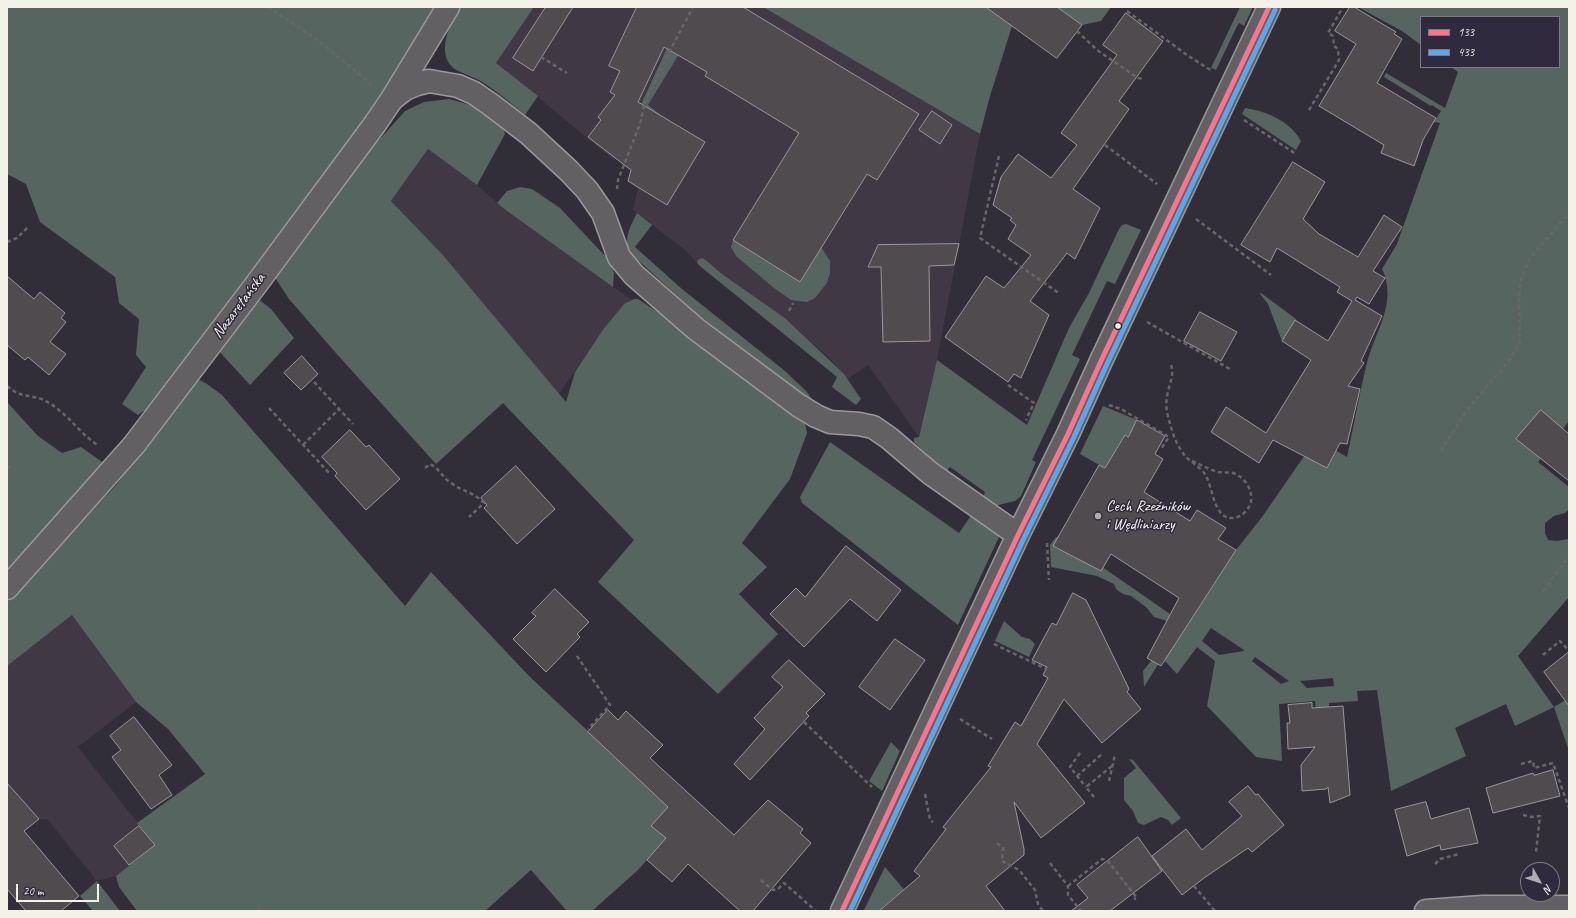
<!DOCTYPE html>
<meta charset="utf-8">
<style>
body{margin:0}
#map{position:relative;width:1576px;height:918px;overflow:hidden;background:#312e39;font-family:Caveat,sans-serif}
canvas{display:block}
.frame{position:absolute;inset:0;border:8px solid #f4f1e8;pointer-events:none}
.legend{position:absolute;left:1420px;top:16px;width:140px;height:52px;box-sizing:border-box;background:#2f2a3d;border:1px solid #7e7a81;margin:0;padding:5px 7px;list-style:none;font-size:12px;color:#f4f1e8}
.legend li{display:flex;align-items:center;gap:8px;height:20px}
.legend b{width:20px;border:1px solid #7e7a81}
.north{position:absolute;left:1520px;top:862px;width:40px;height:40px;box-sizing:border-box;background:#2f2a3d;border:1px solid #7e7a81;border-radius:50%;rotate:129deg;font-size:11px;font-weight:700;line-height:16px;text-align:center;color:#f4f1e8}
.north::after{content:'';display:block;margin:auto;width:14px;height:18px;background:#b0adab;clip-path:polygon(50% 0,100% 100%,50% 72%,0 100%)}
.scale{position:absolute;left:16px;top:884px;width:83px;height:18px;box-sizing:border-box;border:2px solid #f4f1e8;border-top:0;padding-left:5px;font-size:12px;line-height:14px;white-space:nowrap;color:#f4f1e8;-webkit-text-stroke:3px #2f2a3d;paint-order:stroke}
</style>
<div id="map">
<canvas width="1576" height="918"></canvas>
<div class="frame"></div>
<ul class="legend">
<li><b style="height:5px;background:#fc738d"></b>133</li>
<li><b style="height:5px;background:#5aa8eb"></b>433</li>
</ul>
<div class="north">N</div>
<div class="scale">20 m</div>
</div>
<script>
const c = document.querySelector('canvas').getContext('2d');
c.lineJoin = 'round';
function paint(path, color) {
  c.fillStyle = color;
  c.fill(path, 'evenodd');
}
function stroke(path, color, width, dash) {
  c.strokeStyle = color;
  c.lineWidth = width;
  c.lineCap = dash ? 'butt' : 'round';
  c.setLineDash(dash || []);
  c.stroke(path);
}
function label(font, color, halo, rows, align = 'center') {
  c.font = font + ' Caveat,sans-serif';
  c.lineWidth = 3;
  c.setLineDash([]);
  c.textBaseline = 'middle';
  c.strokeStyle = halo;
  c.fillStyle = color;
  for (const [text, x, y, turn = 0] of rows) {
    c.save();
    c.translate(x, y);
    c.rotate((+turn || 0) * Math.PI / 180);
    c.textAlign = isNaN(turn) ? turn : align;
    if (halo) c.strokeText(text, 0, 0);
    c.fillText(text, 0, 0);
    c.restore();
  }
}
paint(new Path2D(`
 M534,7H686L614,160L496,63Z
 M708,7H763L980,134L937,360L919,437L868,365L848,379L828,357L785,318L722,274L707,261L698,260L697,263L685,250L633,210L638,188L628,181L648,105Z
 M428,149L477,185L507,211L632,300L624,304L602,331L559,394L442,254L391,201Z
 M72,615L136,702L78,747L155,845L116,876L97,881L47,819H39L7,846V666Z`), '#403844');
paint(new Path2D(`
 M7,7H443L355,141L154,404L138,415L122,404L146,367L136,355L139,319L119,303L115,277L40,222L26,184L7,174Z
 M459,7H534L496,63L538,96L525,115C512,104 498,92 484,83C476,78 467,75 458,71C433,57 450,25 459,7Z
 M686,7H708L648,105L662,116L632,167L641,104Z
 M763,7H1018L990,96L980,134Z
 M1057,7H1111L1101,21L1082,25Z
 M1240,7H1253L1244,26L1239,23L1237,26L1216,70L1211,68Z
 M1358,7H1569V421L1538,462L1569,487V509L1565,513L1554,516L1545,523V533L1548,540L1557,541L1569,539V597L1518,656L1554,707L1569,698V751L1554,707L1515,726L1506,704L1455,728L1466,756L1391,791L1377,690L1357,691L1358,701L1329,703V714L1317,715L1315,701L1279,704L1282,761L1256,757L1207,706L1215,661L1197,647L1177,674L1162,658L1144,687L1143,671L1155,656L1198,609L1236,550L1262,517L1316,439L1347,457C1354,426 1359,394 1367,363C1375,331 1398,303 1382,269L1397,244L1440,123L1434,122L1441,111L1432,105L1431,106L1384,77L1386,73L1445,108L1458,72L1451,67H1559V17H1421V45L1402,31ZM1211,628L1244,650V651L1219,655L1202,641ZM1255,657L1289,681L1281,684L1252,661ZM1333,678L1334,686L1307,688L1300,681Z
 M449,99C470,105 500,110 505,134L477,185L428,149L391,201L442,254L566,402L575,372L602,331L624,304L634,299H638L662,315L802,419L805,424L807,433L790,479L742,543L767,567L739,594L778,634L718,694L598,582L634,540L503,403L436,464L335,352L289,299L274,276L370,150L405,111L424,102Z
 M1245,108C1266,111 1290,121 1301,141L1296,150L1242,114Z
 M520,187L532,189L560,208L608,259L614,273L613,287L507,211L497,203L507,191Z
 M637,213L652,225L635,247L682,289L785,371L807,392L813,401L806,399L696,313L628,251C624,237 631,225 637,213Z
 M1126,224L1141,230L1115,284L1107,281L1072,355L1080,359L1032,460L1036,462L1021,496L1015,501L994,506L983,497L985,492L950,467L948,469L947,473L914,442V438L919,437L937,360L1027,425L1069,328L1089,293L1119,229L1122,225Z
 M733,240L821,247L830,261V273L827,283L815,298L807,302L791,300L774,288L736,256L731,247Z
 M702,258L707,261L722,274L785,318L844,374L861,399L856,405L832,387L837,377L701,267L697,263L698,260Z
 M1261,293L1296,319L1282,341L1268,304L1260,294Z
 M257,298L271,309L294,338L250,385L218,350Z
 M196,378L207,384L222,395L405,606L431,572L529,676L683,820L638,870L592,911H567L531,870L485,911H137L119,887L116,876L155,845L137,823L205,774L168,729L136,702L72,615L7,666V602L117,484Z
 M7,402L38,436L62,453L81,447L102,462L95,480L7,575Z
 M1103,406L1137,420L1128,437L1125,435L1116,449L1108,470L1080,454Z
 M830,442L959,533L972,514L990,526L999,537L958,625L802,503L800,497Z
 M1056,537H1059L1170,614L1167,621L1154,617L1146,607L1131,596L1123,594L1116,589L1114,584L1097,576L1051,567L1050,545Z
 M1004,621L1022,637L1030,639L1035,644L1029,657L995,641Z
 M891,742L900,751L882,791L869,781Z
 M1129,759L1133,760L1181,818L1172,825L1168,820L1161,817L1144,825L1138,823L1133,811L1124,800V778L1136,768Z
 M885,867L922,911H919L902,891L883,907L886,911L864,910Z
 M97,881L120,911H93L80,896Z`), '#566560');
const building = new Path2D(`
 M546,7H573L533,71L513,58Z
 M637,7H743L919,114L877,180L867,174L800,282L733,240L799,133L705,76L707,72L664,47L638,102L705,142L667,205L628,181L631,170L588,137L601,120L598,117L615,95L610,92L620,71L609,66Z
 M986,7H1057L1082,25L1057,58Z
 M1350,7H1354L1396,32L1394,34L1402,39L1377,83L1436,118L1423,140L1414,166L1381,153L1384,145L1319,106L1356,44L1335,31Z
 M1126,13L1163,41L1119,101L1129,109L1073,189L1100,208L1075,259L1067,253L1030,301L1049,315L1021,378L1014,374L1008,382L945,337L986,276L1004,288L1031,255L1008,239L1016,225L1010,220L1012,218L993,205L1001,177L1018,154L1051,178L1077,145L1061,133L1117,55L1103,45Z
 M932,111L952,125L940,144L919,130Z
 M1293,162L1325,182L1303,219L1319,234L1358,257L1384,215L1402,227L1373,271L1385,278L1369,304L1357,297L1355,300L1382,316L1361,361L1364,363L1348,386L1360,389L1347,444L1340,443L1327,468L1273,440L1259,463L1211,432L1226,407L1266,433L1311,360L1282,341L1295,320L1328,341L1352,301L1337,292L1340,287L1277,248L1270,262L1241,245Z
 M959,244L954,265L929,266L930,341L883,342L881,267H868L878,245Z
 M7,276L34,299L40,292L65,313L61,318L66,322L50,342L66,354L49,375L28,357L25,360L7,345Z
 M1200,312L1237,332L1221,361L1184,341Z
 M302,356L318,374L301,390L284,373Z
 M1541,410L1569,434V481L1516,439Z
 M1137,420L1165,436L1155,454L1163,459L1144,492L1190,521L1197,510L1226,528L1218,539L1236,550L1161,666L1147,658L1179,598L1111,554L1101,571L1053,546L1099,465L1105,468L1125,435L1128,437Z
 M350,430L366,447L369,445L400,479L366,510L335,476L337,473L322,457Z
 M516,466L555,509L517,544L484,508L487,505L481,498Z
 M846,546L901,590L877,621L850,599L804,647L770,614L796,588L805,597Z
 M555,589L589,622L577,634L580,637L546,672L513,639L536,616L532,613Z
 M1073,593L1086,600L1129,689L1127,692L1141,709L1102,743L1064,699L1037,744L1085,803L1041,838L1014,802L1024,849V855L986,886L1005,911H879L920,876L914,871L946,829L943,827L991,767L988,766L1015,722L1021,726L1048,678L1043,675L1047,667L1032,660L1052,623L1056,625Z
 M895,639L925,660L890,710L859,687Z
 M1569,652V706L1544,672Z
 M789,660L825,694L806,713L809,716L750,780L734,764L765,729L754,718L783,687L772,677Z
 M1312,703V708L1343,706L1350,795L1330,803L1328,787L1326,789L1302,791L1301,765L1315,747L1288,749L1287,723H1290L1288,705Z
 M608,710L618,720L626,711L663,745L650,758L734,835L768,800L803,829L800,833L811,843L753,911H740L688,864L672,882L647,860L666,838L651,826L668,807L588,732Z
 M134,717L172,765L159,775L172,795L151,809L112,757L121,750L110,736Z
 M1553,770L1560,796L1493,813L1486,788L1533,773L1534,775Z
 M7,783L39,819L24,831L79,896L61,911H26L7,889Z
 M1248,786L1256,795L1258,794L1284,825L1252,852L1248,848L1204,878L1182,895L1152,856L1186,829L1202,850L1242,816L1229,802Z
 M1426,802L1431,819L1469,808L1478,843L1441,850L1440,845L1407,856L1395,810Z
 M139,826L155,845L129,865L114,846Z
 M1138,837L1162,871L1110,911H1071L1088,898L1077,885Z`);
paint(building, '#4f4b4f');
stroke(building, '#9a989b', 1);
const minor = new Path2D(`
 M392,99L405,89L417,84L429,81L458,86L474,93L490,104L528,133L568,170L587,190L603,213L619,257L634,275L696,329L798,405L816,416L830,422L859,424L873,427L889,438L930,473L1018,535
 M7,588L134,445L258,282L375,124L392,99L448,7
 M842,911L1018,535L1068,434L1101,361L1269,7
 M1426,911L1483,907H1569`);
stroke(minor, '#9a989b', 25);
stroke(new Path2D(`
 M268,7L319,41L372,85
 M1127,11L1187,55L1212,71
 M1077,31L1097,50L1138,78L1144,79
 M541,57L567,73
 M1309,110L1339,60L1338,49L1334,46L1333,36L1328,33L1343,7
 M1244,120L1296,154
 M1105,145L1157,184
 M999,156L980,238L1060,294
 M617,189L618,180L640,124L645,102L668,54L693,7
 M1196,219L1271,275
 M7,242L17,238L28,227
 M789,311L793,303
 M1147,322L1230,369
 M1171,365C1175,376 1168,386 1167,397C1165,407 1168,418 1171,427C1174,438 1179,449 1186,457C1192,463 1202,468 1206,476C1214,490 1214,527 1240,516C1245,513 1250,507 1251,502C1253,490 1245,477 1233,473C1228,472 1223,473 1218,472C1208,469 1199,464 1190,460
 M314,382L353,424
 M1008,385L1034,403L1026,420
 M7,386C22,400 35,393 49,403C68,414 80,434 99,446
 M1109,405L1121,409L1169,437L1161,449
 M269,408L330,474
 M303,445L339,409
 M1441,451L1466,411L1508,362L1520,343L1519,301L1521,279L1530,258L1569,213
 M425,468L430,464C439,468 443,478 451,483C462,491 475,493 484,503L469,517
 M7,469L11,464
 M1047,543L1049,580
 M1543,591L1569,556
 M994,644L1046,669
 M1543,655L1560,641L1569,651
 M577,656L610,705L588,729
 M960,719L992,739
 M804,722L872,787
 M1080,753L1070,767L1086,787
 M1521,764L1533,761L1534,768L1553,763L1569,808
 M1077,776L1102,754
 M1109,781L1115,755
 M925,794L930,820L933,822
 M1094,797L1086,787L1112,766
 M1523,815L1532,817L1540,816L1536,852
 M997,843L1003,848L1002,861L1019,870L1035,890L1038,904L1043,911
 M1050,863L1068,886V895L1081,911
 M1435,864L1440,859L1459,854
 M761,880L773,890L778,889L784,883L816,911
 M1068,886L1102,859L1107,860L1137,898L1134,899
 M1194,886L1215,911
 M258,908L260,911`), '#68666b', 2.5, [4, 3]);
stroke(minor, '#626063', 22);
stroke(new Path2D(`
 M842,911L1018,535L1068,434L1101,361L1269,7`), '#fc738d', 5);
stroke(new Path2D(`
 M850,911L1024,538L1074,437L1107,364L1275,10`), '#5aa8eb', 5);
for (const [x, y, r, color] of [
 [1118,326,3.5,"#f4f1e8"],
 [1098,516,4,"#b0adab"]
]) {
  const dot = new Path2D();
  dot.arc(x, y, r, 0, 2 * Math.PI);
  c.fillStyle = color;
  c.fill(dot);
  stroke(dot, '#2f2a3d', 1.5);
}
label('16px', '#f4f1e8', '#2f2a3d', [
 ["Nazaretańska",239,306,-53]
]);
label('16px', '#f4f1e8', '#2f2a3d', [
 ["Cech Rzeźników",1106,507],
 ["i Wędliniarzy",1106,525]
], 'left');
</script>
